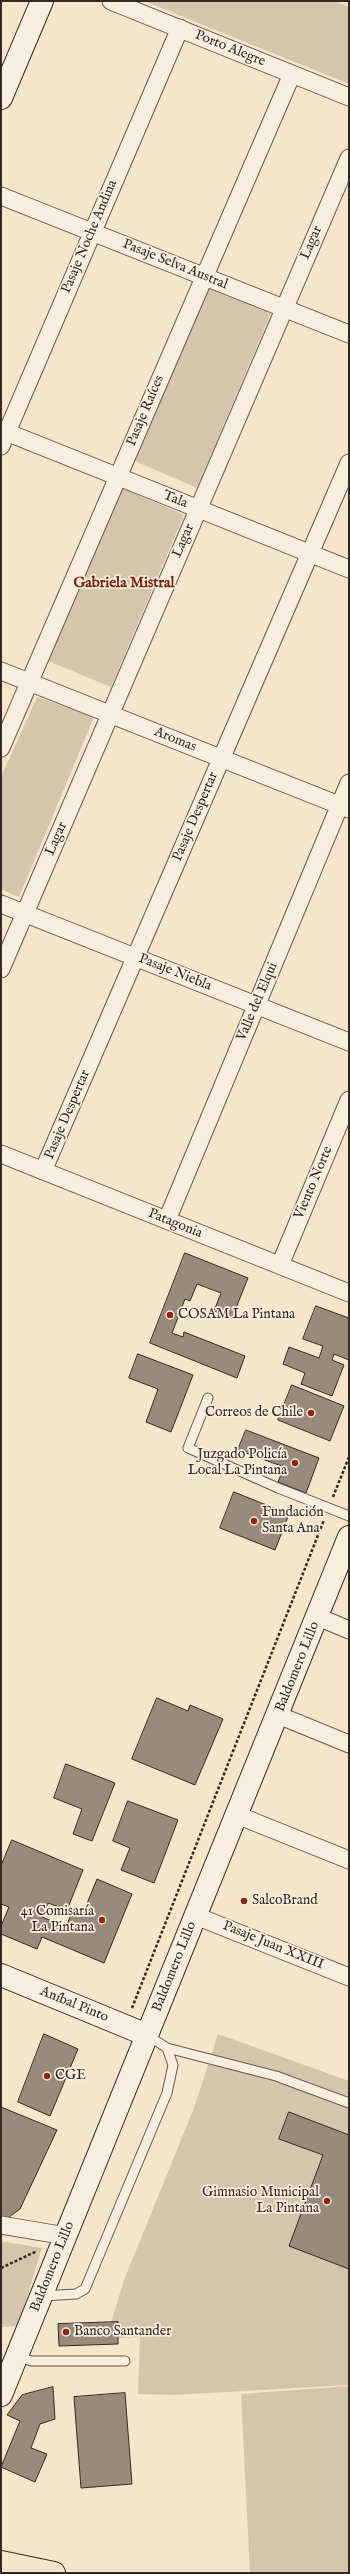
<!DOCTYPE html>
<meta charset="utf-8">
<style>
body{margin:0}
#map{position:relative;width:350px;height:2574px;overflow:hidden;background:#f5e5ca;font-family:"IM FELL English",serif}
canvas{display:block}
.frame{position:absolute;inset:0;border:2px solid #342a21;pointer-events:none}
</style>
<div id="map">
<canvas width="350" height="2574"></canvas>
<div class="frame"></div>
</div>
<script>
const c = document.querySelector('canvas').getContext('2d');
c.lineJoin = 'round';
function paint(path, color) {
  c.fillStyle = color;
  c.fill(path, 'evenodd');
}
function stroke(path, color, width, dash) {
  c.strokeStyle = color;
  c.lineWidth = width;
  c.lineCap = dash ? 'butt' : 'round';
  c.setLineDash(dash || []);
  c.stroke(path);
}
function label(font, color, halo, rows, align = 'center') {
  c.font = font + ' "IM FELL English",serif';
  c.lineWidth = 3.5;
  c.setLineDash([]);
  c.textBaseline = 'middle';
  c.strokeStyle = halo;
  c.fillStyle = color;
  for (const [text, x, y, turn = 0] of rows) {
    c.save();
    c.translate(x, y);
    c.rotate((+turn || 0) * Math.PI / 180);
    c.textAlign = isNaN(turn) ? turn : align;
    if (halo) c.strokeText(text, 0, 0);
    c.fillText(text, 0, 0);
    c.restore();
  }
}
paint(new Path2D(`
 M144,1H335L349,7V84Z
 M209,287L271,313L197,488L135,461Z
 M122,488L184,515L111,687L48,661Z
 M37,697L94,717L19,897L1,889V777Z
 M218,2034L349,2081V2385L174,2395L138,2394L140,2337L106,2339L124,2280L194,2108Z
 M1,2241L42,2248L18,2326L1,2327Z
 M349,2386V2573H250L241,2394Z`), '#d4c5ad');
const building = new Path2D(`
 M185,1253L248,1278L232,1318L214,1311L221,1293L197,1284L190,1301L185,1299L172,1333L183,1337L184,1332L245,1356L237,1378L150,1343Z
 M316,1306L349,1318V1360L334,1354L332,1360L344,1365L332,1396L301,1384L305,1373L283,1364L289,1347L319,1358L323,1346L303,1339Z
 M138,1354L193,1375L171,1432L146,1422L158,1389L129,1378Z
 M292,1385L344,1406L330,1441L278,1420Z
 M246,1430L319,1458L306,1493L278,1482L284,1467L238,1450Z
 M234,1492L289,1514L275,1550L220,1528Z
 M157,1698L188,1711L190,1705L223,1719L195,1785L132,1759Z
 M66,1764L115,1783L92,1841L73,1834L82,1809L54,1798Z
 M128,1801L178,1820L154,1883L121,1870L130,1848L113,1841Z
 M12,1840L83,1870L67,1910L48,1903L42,1917L66,1927L74,1907L84,1911L97,1879L132,1894L104,1963L42,1937L37,1949L1,1934V1926L9,1907L1,1904V1866Z
 M44,2034L78,2049L50,2116L18,2102Z
 M1,2107L57,2130L20,2209L5,2220L1,2219Z
 M289,2112L349,2135V2269L289,2246L323,2155L279,2139Z
 M118,2322V2344L59,2346L58,2324Z
 M53,2387L55,2419L40,2424L31,2448L47,2454L35,2482L1,2467L20,2421L7,2415L22,2395Z
 M125,2393L132,2484L81,2488L74,2397Z`);
paint(building, '#988b79');
stroke(building, '#342a21', 1);
const lane = new Path2D(`
 M208,1398L188,1448L278,1488L349,1516
 M147,2035L167,2048L276,2076L349,2103
 M43,2296L76,2294L85,2289L167,2093L173,2065L167,2048
 M17,2356L31,2361H125`);
const street = new Path2D(`
 M111,1L349,97
 M1,196L349,334
 M1,430L349,569
 M1,446L180,28
 M1,671L349,809
 M1,748L292,74
 M1,904L349,1042
 M1,969L349,158
 M1,1154L349,1293
 M43,1171L349,463
 M167,1220L349,783
 M280,1265L349,1100
 M318,1617L349,1630
 M278,1715L349,1744
 M237,1815L349,1860
 M196,1916L349,1977
 M1,2225L66,2236`);
const secondary = new Path2D(`
 M1,98L42,1
 M1,1975L147,2035
 M1,2395L349,1537`);
const primary = new Path2D(`
 M1,2562L54,2573`);
stroke(lane, '#64594b', 11);
stroke(street, '#64594b', 19);
stroke(secondary, '#342a21', 24);
stroke(primary, '#342a21', 24);
stroke(new Path2D(`
 M333,1497L349,1457
 M132,2008L324,1520
 M1,2268L37,2251`), '#342a21', 2.5, [3, 2]);
stroke(lane, '#f8eedd', 9);
stroke(street, '#f8eedd', 17);
stroke(secondary, '#f8eedd', 22);
stroke(primary, '#f5e5ca', 22);
for (const [x, y, r, color] of [
 [170,1315,4,"#8f2418"],
 [311,1413,4,"#8f2418"],
 [295,1463,4,"#8f2418"],
 [254,1521,4,"#8f2418"],
 [244,1901,4,"#8f2418"],
 [102,1920,4,"#8f2418"],
 [47,2076,4,"#8f2418"],
 [327,2201,4,"#8f2418"],
 [66,2332,4,"#8f2418"]
]) {
  const dot = new Path2D();
  dot.arc(x, y, r, 0, 2 * Math.PI);
  c.fillStyle = color;
  c.fill(dot);
  stroke(dot, '#f8eedd', 1.5);
}
label('14px', '#342a21', '#f8eedd', [
 ["Porto Alegre",230,49,22],
 ["Pasaje Noche Andina",90,237,-67],
 ["Lagar",312,243,-67],
 ["Pasaje Selva Austral",175,265,22],
 ["Pasaje Raíces",146,411,-67],
 ["Tala",175,500,22],
 ["Lagar",184,541,-67],
 ["Aromas",175,740,22],
 ["Pasaje Despertar",196,817,-67],
 ["Lagar",57,839,-67],
 ["Pasaje Niebla",175,973,22],
 ["Valle del Elqui",258,1002,-67],
 ["Pasaje Despertar",68,1115,-67],
 ["Viento Norte",314,1183,-67],
 ["Patagonia",175,1224,22],
 ["Baldomero Lillo",298,1667,-68],
 ["Pasaje Juan XXIII",273,1946,22],
 ["Baldomero Lillo",175,1967,-68],
 ["Aníbal Pinto",74,2005,22],
 ["Baldomero Lillo",53,2267,-68]
]);
label('14px', '#342a21', '#f8eedd', [
 ["COSAM La Pintana",178,1315],
 ["Correos de Chile",303,1413,"right"],
 ["Juzgado Policía",287,1455,"right"],
 ["Local La Pintana",287,1471,"right"],
 ["Fundación",262,1513],
 ["Santa Ana",262,1529],
 ["SalcoBrand",252,1901],
 ["41 Comisaría",94,1912,"right"],
 ["La Pintana",94,1928,"right"],
 ["CGE",55,2076],
 ["Gimnasio Municipal",319,2193,"right"],
 ["La Pintana",319,2209,"right"],
 ["Banco Santander",74,2332]
], 'left');
label('bold 15px', '#7a1f14', '#f8eedd', [
 ["Gabriela Mistral",124,584]
]);
</script>
